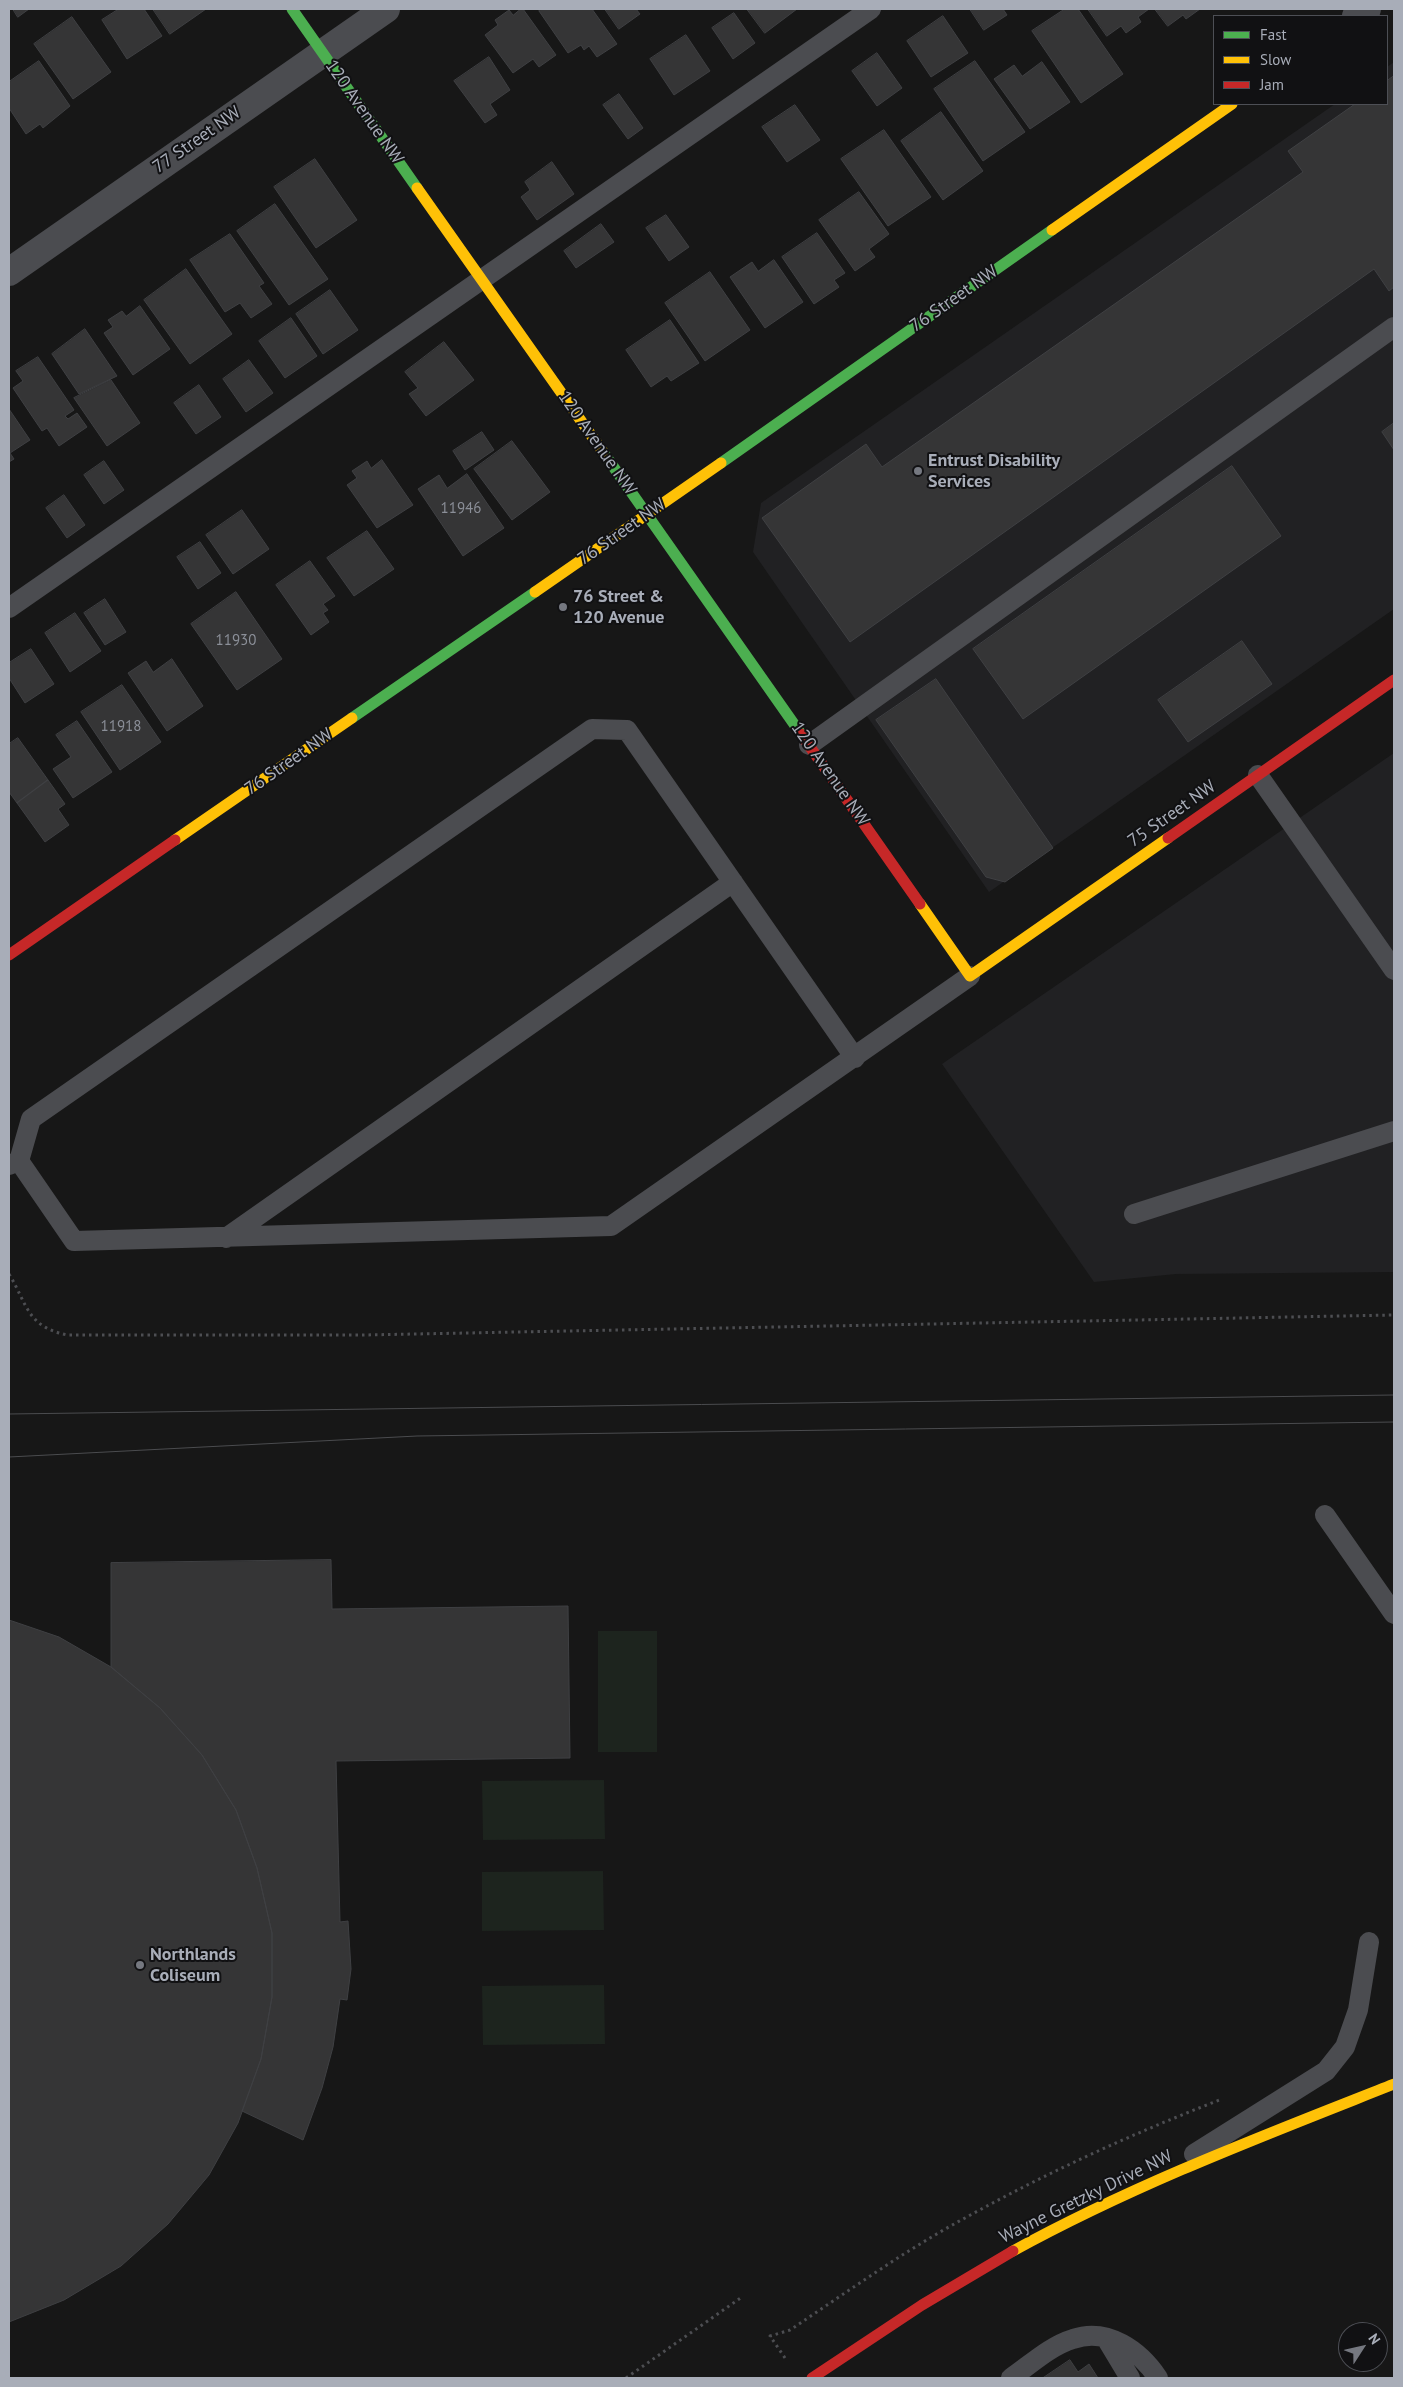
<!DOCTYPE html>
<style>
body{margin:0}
#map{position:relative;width:1403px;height:2387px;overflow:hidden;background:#171717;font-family:"PT Sans",sans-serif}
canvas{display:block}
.frame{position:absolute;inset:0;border:10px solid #a8adb8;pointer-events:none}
.legend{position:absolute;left:1213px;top:15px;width:175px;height:90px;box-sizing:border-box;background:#111113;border:1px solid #4d4f55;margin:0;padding:6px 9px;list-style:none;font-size:15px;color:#a8adb8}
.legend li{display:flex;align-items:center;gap:10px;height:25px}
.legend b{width:25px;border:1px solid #4d4f55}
.north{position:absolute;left:1338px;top:2322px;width:50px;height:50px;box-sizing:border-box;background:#111113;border:1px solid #4d4f55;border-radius:50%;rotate:55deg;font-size:14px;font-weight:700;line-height:20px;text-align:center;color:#a8adb8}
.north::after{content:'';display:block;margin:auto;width:18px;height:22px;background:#757880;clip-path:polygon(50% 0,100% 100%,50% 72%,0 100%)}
</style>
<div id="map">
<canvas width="1403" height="2387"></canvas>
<div class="frame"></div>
<ul class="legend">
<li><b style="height:6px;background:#4caf50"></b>Fast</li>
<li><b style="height:6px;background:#ffc107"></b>Slow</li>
<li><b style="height:6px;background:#c62828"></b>Jam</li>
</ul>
<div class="north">N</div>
</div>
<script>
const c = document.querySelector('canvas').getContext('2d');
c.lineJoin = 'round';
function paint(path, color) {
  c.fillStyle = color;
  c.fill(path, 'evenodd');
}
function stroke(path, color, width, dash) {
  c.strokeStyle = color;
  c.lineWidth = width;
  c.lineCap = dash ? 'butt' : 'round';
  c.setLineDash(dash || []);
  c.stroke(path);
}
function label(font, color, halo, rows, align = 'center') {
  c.font = font + ' "PT Sans",sans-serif';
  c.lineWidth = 4;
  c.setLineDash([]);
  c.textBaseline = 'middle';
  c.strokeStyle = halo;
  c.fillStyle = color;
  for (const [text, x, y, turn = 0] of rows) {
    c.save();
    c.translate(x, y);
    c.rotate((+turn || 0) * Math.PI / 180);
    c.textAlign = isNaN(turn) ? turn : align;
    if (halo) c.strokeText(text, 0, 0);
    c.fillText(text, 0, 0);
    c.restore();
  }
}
paint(new Path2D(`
 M1394,62V609L989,892L753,552L761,503L1335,104H1387V67Z
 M1394,753V1272L1176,1274L1094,1282L942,1064Z`), '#212123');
paint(new Path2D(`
 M598,1631H657V1752H598Z
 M604,1780L605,1839L483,1840L482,1781Z
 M603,1871L604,1930L482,1931V1872Z
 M604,1985L605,2044L483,2045L482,1986Z`), '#1d241e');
const building = new Path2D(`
 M13,9H29L18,17Z
 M119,9H144L162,36L127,59L102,20Z
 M153,9H206L170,34Z
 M521,9H523L556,55L539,67L533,59L513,73L485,35L498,25L495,20L509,10L513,15Z
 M542,9H592L617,44L597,57L589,46L584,50L581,45L568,53L539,11Z
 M605,9H636L640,14L619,29Z
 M747,9H797L765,33Z
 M970,9H1003L1007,15L984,30Z
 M1065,9H1078L1123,74L1081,103L1032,31Z
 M1088,9H1149L1138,17L1141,22L1126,33L1121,26L1107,36Z
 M1155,9H1200L1186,19L1183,15L1168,26Z
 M734,13L755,43L733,59L712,28Z
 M943,16L968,53L931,77L907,41Z
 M72,17L111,72L73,99L34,44Z
 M686,35L710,71L674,95L650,59Z
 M877,53L902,88L877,106L852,71Z
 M489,57L510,90L490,104L497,115L485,123L454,81Z
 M39,61L70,106L43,128L40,124L26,134L9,108V82Z
 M975,61L1025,132L983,161L934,89Z
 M1042,62L1070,102L1030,129L994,79L1014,65L1022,76Z
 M1394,76V287L1389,291L1374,269L850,642L762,518L866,444L882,467L1303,172L1288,151L1355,104H1387V81Z
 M619,94L643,128L628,139L603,105Z
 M795,105L820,140L787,162L762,127Z
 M941,112L983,171L943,200L901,141Z
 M884,130L931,197L888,226L841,159Z
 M315,159L357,220L316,248L274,187Z
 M552,162L574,194L537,220L521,197L530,190L525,182Z
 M859,192L889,234L869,249L875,257L855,271L819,220Z
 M275,204L328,279L289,305L237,231Z
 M666,215L689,247L669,261L646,228Z
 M601,224L614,242L576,268L564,251Z
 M817,233L845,273L834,280L839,287L814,304L782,257Z
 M230,234L264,283L259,286L272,304L251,318L240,303L225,312L190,260Z
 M774,260L803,302L765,328L730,277L752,262L758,271Z
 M186,269L232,334L190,364L144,300Z
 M710,272L750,330L705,361L665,303Z
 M330,290L358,330L323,354L296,314Z
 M140,306L170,349L133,375L104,333L113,327L108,320L122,311L126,316Z
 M291,318L317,356L285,378L259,341Z
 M670,320L699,363L671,381L667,376L651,387L626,350Z
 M85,329L117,376L79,394L52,354Z
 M444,342L474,380L426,416L409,394L418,388L405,372Z
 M38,357L74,410L65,416L68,419L77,413L87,427L59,446L47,428L42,431L13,388L23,381L16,371Z
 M249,360L273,393L246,412L223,379Z
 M111,380L140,423L107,446L74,398Z
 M199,385L221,417L196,434L174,403Z
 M9,409L30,440L10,453L14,459L9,462Z
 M1394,423V450L1382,432Z
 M482,432L494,450L465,470L453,451Z
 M512,441L550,492L512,520L474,469Z
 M382,460L413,505L377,528L347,485L357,478L352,471L367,461L371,468Z
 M104,461L124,490L104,504L84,475Z
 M1232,466L1281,536L1023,719L973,649Z
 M467,474L504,528L463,556L418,489L439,475L447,488Z
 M64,495L85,525L67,538L46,508Z
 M242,510L269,549L233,574L206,535Z
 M367,531L394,569L354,596L327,558Z
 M200,542L221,573L198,589L177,557Z
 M310,561L335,596L323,604L328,610L323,613L329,622L311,635L276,585Z
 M236,592L282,659L237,690L191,624Z
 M105,599L126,632L105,645L84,613Z
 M75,613L101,651L70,672L45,633Z
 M1242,641L1272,684L1188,742L1158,700Z
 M31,649L54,684L25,703L9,678V663Z
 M172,659L203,706L167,731L128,673L146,661L153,672Z
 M936,679L1053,848L1005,882L986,877L876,720Z
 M122,685L161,742L120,770L81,712Z
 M77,721L112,772L73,798L53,769L71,757L56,735Z
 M18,738L48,780L17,803L9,792V744Z
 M48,780L65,804L58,809L69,825L45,842L17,803Z
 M331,1560L332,1609L568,1606L570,1758L336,1761L340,1922L348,1921L351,1969L347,2000L340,1999L333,2047L322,2088L303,2140L242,2111L261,2059L272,1997V1933L257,1868L236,1810L202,1755L160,1708L111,1667V1563Z
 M9,1620L59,1637L111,1667L160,1708L202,1755L236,1810L257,1868L272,1933V1997L261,2059L238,2123L209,2175L168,2224L121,2266L64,2300L9,2322Z
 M1070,2360L1078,2372L1089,2364L1098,2378H1043Z`);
paint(building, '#353536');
stroke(building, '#3f4043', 1);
stroke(new Path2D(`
 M9,1274C28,1305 26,1326 67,1335H363L1394,1315
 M785,2358L770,2336L790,2330C847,2292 904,2251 965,2218C1048,2172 1134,2133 1222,2099
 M626,2378L742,2297`), '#4d4e52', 3, [2.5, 4]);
stroke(new Path2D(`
 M9,608L871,9
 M809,745L1394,327
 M1258,775L1394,970
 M19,1161L31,1119L592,729L627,730L855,1058
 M9,1165L19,1161L74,1241L611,1226L970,976
 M1134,1214L1394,1131
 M226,1238L733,882
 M1325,1515L1394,1614
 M1194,2154L1326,2071L1345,2047L1358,2010L1369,1942
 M1106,2338L1130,2378
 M1011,2378C1030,2365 1050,2346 1073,2339C1108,2327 1140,2351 1158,2378`), '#4b4c50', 20);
stroke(new Path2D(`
 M1356,16L1367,9
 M9,272L386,9`), '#4b4c50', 28);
stroke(new Path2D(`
 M292,9L417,188
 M603,452L801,734
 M721,463L1052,230
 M352,718L535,592`), '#4caf50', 11);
stroke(new Path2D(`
 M417,188L603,452
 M1052,230L1232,104
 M535,592L721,463
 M175,840L352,718
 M920,904L970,976L1168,838
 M1013,2251C1135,2184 1265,2135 1394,2084`), '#ffc107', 11);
stroke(new Path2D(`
 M801,734L920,904
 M1168,838L1394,680
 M9,955L175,840
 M812,2378L922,2305L1013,2251`), '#c62828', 11);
stroke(new Path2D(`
 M9,1414L1394,1395
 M9,1457L417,1436L1394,1422`), '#4b4c4f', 1);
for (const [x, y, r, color] of [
 [918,471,5,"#757880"],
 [563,607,5,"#757880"],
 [140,1965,5,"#757880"]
]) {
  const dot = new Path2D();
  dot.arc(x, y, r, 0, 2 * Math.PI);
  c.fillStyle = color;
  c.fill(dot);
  stroke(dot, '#111113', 2);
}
label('15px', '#8b8f98', null, [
 ["11946",461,509],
 ["11930",236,641],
 ["11918",121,727]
]);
label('18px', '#a8adb8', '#111113', [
 ["120 Avenue NW",364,112,55],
 ["77 Street NW",197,140,-35],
 ["76 Street NW",954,299,-35],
 ["120 Avenue NW",597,443,55],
 ["76 Street NW",622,532,-35],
 ["76 Street NW",289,762,-35],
 ["120 Avenue NW",830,774,55],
 ["75 Street NW",1172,814,-35],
 ["Wayne Gretzky Drive NW",1086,2197,-26]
]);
label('bold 18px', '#a8adb8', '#111113', [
 ["Entrust Disability",928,461],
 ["Services",928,482],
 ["76 Street &",573,597],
 ["120 Avenue",573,618],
 ["Northlands",150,1955],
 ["Coliseum",150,1976]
], 'left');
</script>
